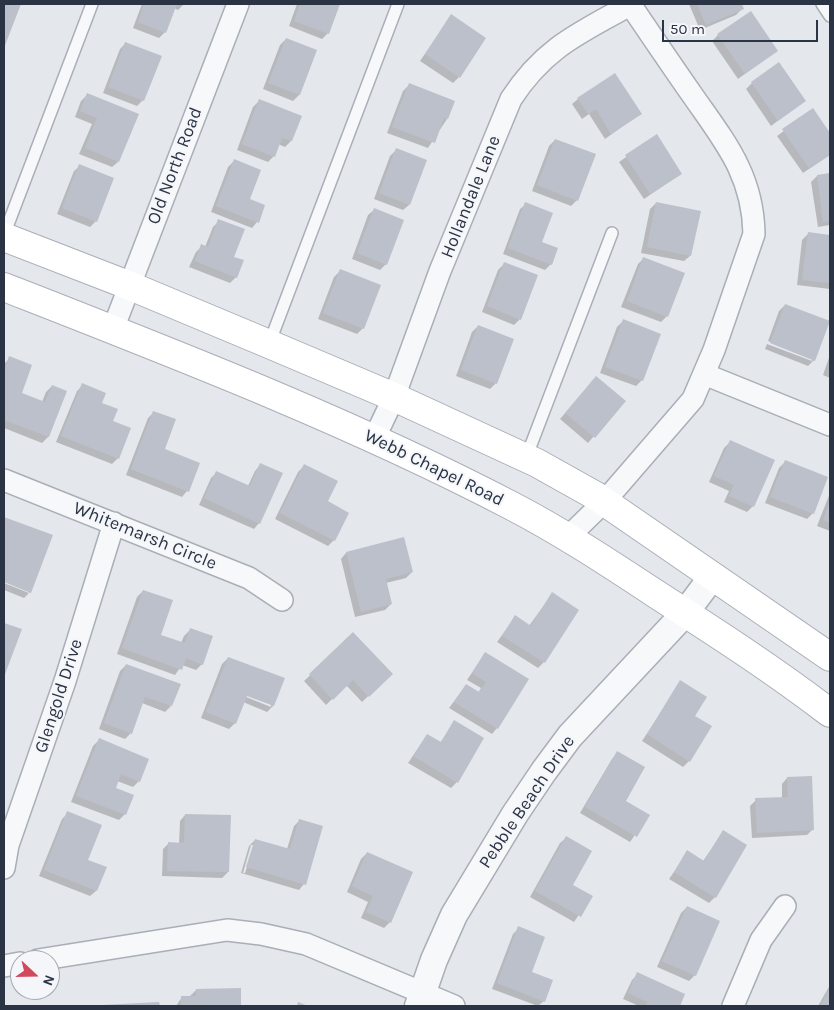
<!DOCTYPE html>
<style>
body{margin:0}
#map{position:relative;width:834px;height:1010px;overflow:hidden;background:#e4e7ec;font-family:Karla,sans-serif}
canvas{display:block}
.frame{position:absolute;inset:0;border:5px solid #2b3445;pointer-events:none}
.north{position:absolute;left:10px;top:950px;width:50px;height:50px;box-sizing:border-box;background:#f4f6f9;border:1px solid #a4a8b1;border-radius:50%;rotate:111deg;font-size:14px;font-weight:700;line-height:20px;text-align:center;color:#2b3445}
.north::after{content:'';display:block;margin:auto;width:18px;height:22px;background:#d1495b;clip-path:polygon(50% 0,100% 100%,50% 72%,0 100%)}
.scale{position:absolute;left:662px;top:20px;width:156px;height:22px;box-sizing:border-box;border:2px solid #2b3445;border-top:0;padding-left:6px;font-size:15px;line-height:18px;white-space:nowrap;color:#2b3445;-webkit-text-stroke:4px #f4f6f9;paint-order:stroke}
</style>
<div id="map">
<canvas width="834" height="1010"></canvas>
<div class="frame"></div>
<div class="north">N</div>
<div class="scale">50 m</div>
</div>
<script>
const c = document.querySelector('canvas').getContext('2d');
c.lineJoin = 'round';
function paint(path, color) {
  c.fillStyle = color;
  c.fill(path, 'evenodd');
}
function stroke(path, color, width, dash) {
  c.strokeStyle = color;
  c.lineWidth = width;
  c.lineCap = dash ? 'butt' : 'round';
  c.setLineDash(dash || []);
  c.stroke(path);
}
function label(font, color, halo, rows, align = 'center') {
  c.font = font + ' Karla,sans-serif';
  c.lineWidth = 4;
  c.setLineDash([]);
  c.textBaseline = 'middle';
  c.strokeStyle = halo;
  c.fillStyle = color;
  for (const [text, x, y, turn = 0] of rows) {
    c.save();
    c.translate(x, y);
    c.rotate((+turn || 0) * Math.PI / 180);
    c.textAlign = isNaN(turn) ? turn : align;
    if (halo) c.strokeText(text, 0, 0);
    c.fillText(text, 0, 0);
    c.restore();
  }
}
paint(new Path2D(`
 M4,4H19L4,44Z
 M142,4H184L178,10L174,8L165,32L159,38L133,28Z
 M297,4H339L328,33L322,39L289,26Z
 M689,4H740L742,9L736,15L700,30Z
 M451,16L459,77L453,83L420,61Z
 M718,35L776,51L738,79L712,41Z
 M286,39L315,51L299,95L293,101L263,89L280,45Z
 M126,43L143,100L137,106L103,93L120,49Z
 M752,83L804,101L771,126L746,89Z
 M409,85L447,119L428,148L387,133L403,91Z
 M87,95L118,162L112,167L79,154L92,124L75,117L81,101Z
 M578,99L640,114L605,139L589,114L582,119L572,104Z
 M259,101L300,116L291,141L285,147L278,144L274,156L268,162L237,150L253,107Z
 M813,110L830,135V155L803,173L777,136Z
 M657,136L681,174L644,199L619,162Z
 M555,140L577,200L571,206L532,191L549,146Z
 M396,150L409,205L403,210L374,199L390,156Z
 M234,161L257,222L252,228L211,212L228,167Z
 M80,166L96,221L90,227L57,214L74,171Z
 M830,174V225L818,227L811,182L817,176Z
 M656,203L690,256L684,261L641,253L650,209Z
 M526,204L551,264L545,270L503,254L520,209Z
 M374,210L386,264L380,270L352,259L368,215Z
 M219,221L232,257L236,277L230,283L189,267L196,252L202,246L205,247L213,227Z
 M808,234L830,236V289L797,285L802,240Z
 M644,258L667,316L661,322L621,307L638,264Z
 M504,264L520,319L514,325L482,312L498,270Z
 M340,271L363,328L357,334L318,319L334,277Z
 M785,305L814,360L808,366L765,349L767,344L812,361V358L768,341L779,311Z
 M623,321L642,380L636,386L600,373L617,327Z
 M478,326L496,383L490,389L456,376L472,332Z
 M830,355V378L823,375Z
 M10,358L20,393L42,402L46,392L52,386L65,391L48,437L42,443L4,428V364Z
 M591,383L624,401L588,443L560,419Z
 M83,385L100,403L112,421L129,428L118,458L112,464L56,442L77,391Z
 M154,412L163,450L187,491L182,497L126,475L148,418Z
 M730,442L753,506L747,512L724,502L729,491L709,482L724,448Z
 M785,462L813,513L807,519L765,503L779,468Z
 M260,465L259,523L254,529L199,505L211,478L217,472L248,486L255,471Z
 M304,466L326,502L334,540L328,546L275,519L298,472Z
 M830,493V531L817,526Z
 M4,518L52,536L30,592L24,598L4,590V583L29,593V590L4,581Z
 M346,553L412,572L406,578L386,583L391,604L385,610L355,617L341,559Z
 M143,591L159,635L181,643L184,636L190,630L202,664L196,670L182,665L175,675L117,654L137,597Z
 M552,594L544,662L538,668L497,642L515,617L529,626Z
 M4,624L20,630L4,674Z
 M353,634L391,674L362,702L346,685L326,705L304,681Z
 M485,653L497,728L492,734L449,708L466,685L478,693L481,688L467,680Z
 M228,658L283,679L273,706L267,712L243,702L235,723L229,729L201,718L222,664ZM242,693L271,704V707L241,695Z
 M126,665L171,706L165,712L142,703L131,733L125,739L99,729L120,671Z
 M681,682L693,717L689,761L683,767L642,741Z
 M455,722L482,739L457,782L451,788L408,763L427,735L440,743Z
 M99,740L139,781L133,787L117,781L114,789L125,814L119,820L71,802L93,746Z
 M617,753L624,802L648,816L630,842L580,813L612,759Z
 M787,778L813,829L807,835L752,838L750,806L756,800L782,798V784Z
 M68,813L96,891L90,896L39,876L62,819Z
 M185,815L228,872L222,878L162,876L163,849L169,843L179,844L180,821Z
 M300,820L304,884L299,890L241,873L249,846L255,840L287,849L294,826ZM251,845H254L245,873H243Z
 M723,832L746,846L715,897L709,903L669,879L688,852L703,861Z
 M566,838L572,886L591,897L574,922L530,897L560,843Z
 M367,853L390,922L384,928L361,918L368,902L347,892L361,859Z
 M687,907L695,975L689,981L657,967L681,913Z
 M519,928L530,973L544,1001L538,1006L492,989L513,934Z
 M638,974L684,994L678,1006H639L623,999L632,980Z
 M830,985V1006H818Z
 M240,989V1006H176L182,997L190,996L196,990Z
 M158,1003V1006H99Z`), '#0003');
paint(new Path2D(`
 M4,4H21L4,48Z
 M144,4H177L166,33L138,22Z
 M300,4H340L329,34L294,21Z
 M697,4H742L744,9L706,25Z
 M751,11L778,51L745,74L717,34Z
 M451,14L486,38L460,78L425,54Z
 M286,38L317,50L300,95L268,83Z
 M125,42L162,56L144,101L108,87Z
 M779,62L806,101L778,121L751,82Z
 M615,73L642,114L611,134L596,109L588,114L577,98Z
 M409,83L455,101L448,119L444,118L435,143L392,127Z
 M87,93L139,114L119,162L85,148L97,118L80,111Z
 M259,99L302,116L292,141L282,138L275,157L242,144Z
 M813,108L830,133V155L809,168L782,129Z
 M657,134L682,174L650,194L625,155Z
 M555,139L596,154L578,201L537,185Z
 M396,148L427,160L410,205L379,193Z
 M234,159L261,170L250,199L265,205L259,223L216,206Z
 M79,164L114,178L97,222L62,208Z
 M830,173V221L823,222L817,175Z
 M525,202L553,213L542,242L558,248L552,265L508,248Z
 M656,202L701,211L691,256L647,247Z
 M374,208L404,220L387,265L357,253Z
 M218,219L245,229L234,257L244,260L237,278L195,261L201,244L208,247Z
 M808,232L830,235V283L802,280Z
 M643,257L685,273L668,317L627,301Z
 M504,262L538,275L521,320L487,306Z
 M340,269L381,285L364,329L323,313Z
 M785,304L830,321L815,361L770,343Z
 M623,319L661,334L643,381L605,367Z
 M478,325L514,339L497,384L461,370Z
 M9,356L32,365L22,393L45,402L52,385L67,391L49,437L4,420V371Z
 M596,376L626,401L595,438L565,413Z
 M82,383L106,393L102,403L118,409L113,421L131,428L119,459L61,436Z
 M153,411L176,419L165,449L200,463L189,492L131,469Z
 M730,440L775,460L754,507L729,496L734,485L714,476Z
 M785,460L828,477L814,514L770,497Z
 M260,463L283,473L260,524L204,498L216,471L250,486Z
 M304,464L338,481L328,501L349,513L335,541L280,513Z
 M830,501V523L823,520Z
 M4,517L53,535L31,593L4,582Z
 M404,537L413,572L386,579L392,604L361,612L346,552Z
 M143,590L173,600L161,635L185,643L190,628L213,636L203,665L186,658L182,670L122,648Z
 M552,592L579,610L545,663L502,636L515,615L531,626Z
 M4,623L22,629L4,677Z
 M353,632L393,674L369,697L353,680L333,700L309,674Z
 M485,652L529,679L498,729L454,702L466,684L479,692L486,682L472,673Z
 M228,657L285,678L274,706L247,696L236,724L206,712Z
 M126,664L181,684L172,706L145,697L132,734L104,723Z
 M680,680L707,697L695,716L712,726L690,762L647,734Z
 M454,720L484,738L458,783L413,756L427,734L441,742Z
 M99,738L149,759L140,782L121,774L116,788L134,795L126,815L76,796Z
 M617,751L645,767L626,801L650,815L637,837L585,807Z
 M812,776L814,830L757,833L755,798L788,797L787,777Z
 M67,811L102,825L88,860L107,867L97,891L44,870Z
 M185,814L231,815L229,872L167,871L168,842L184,843Z
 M299,819L323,826L306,885L246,867L255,839L290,849Z
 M723,830L747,845L716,898L674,872L687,850L704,861Z
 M566,836L592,851L573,885L593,896L581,917L535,891Z
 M367,852L413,872L391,923L366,912L373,896L352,886Z
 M687,906L720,921L696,976L662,961Z
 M518,926L545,937L532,972L553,980L545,1002L497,983Z
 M637,972L685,994L680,1006H645L647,1002L628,993Z
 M830,987V1006H820Z
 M241,988V1006H181V996H196V989Z
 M159,1002L160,1006H102V1005Z
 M298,1002L308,1006H297Z`), '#bbc0ca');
const service = new Path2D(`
 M822,4L830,16
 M4,235L92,4
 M269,344L398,4
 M526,458L612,233`);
const minor = new Path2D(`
 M113,329L238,4
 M704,374L830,425
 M374,439L394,397L440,271L511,99C544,48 579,33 630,5
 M4,480L249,578L282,600
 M568,537L604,502L693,399L714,350L754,234C753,175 725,142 693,96C672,66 651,35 630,4
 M4,868L8,845L65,681L114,523
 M38,960L227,930L261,934L306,944L454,1006
 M4,966L20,963
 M733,1006L761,940L785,906`);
const tertiary = new Path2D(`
 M418,1006L434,960L454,915L515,814L544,771L570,736L685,613L712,577`);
const secondary = new Path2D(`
 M4,237L128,285L269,344L394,397L537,463L596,496L830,657
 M4,287C175,354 349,421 512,506C562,532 609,563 656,594C715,632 774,670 830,713`);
stroke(service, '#a9aeb7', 14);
stroke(minor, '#a9aeb7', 24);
stroke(tertiary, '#a9aeb7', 29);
stroke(secondary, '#a9aeb7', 30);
stroke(service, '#f7f8fa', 11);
stroke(minor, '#f7f8fa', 21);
stroke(tertiary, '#f7f8fa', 26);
stroke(secondary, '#fff', 28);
label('18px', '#2b3445', '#f4f6f9', [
 ["Old North Road",175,166,-69],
 ["Hollandale Lane",471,197,-68],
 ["Webb Chapel Road",434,468,26],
 ["Whitemarsh Circle",145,536,22],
 ["Glengold Drive",59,696,-72],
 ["Pebble Beach Drive",527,802,-56]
]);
</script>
